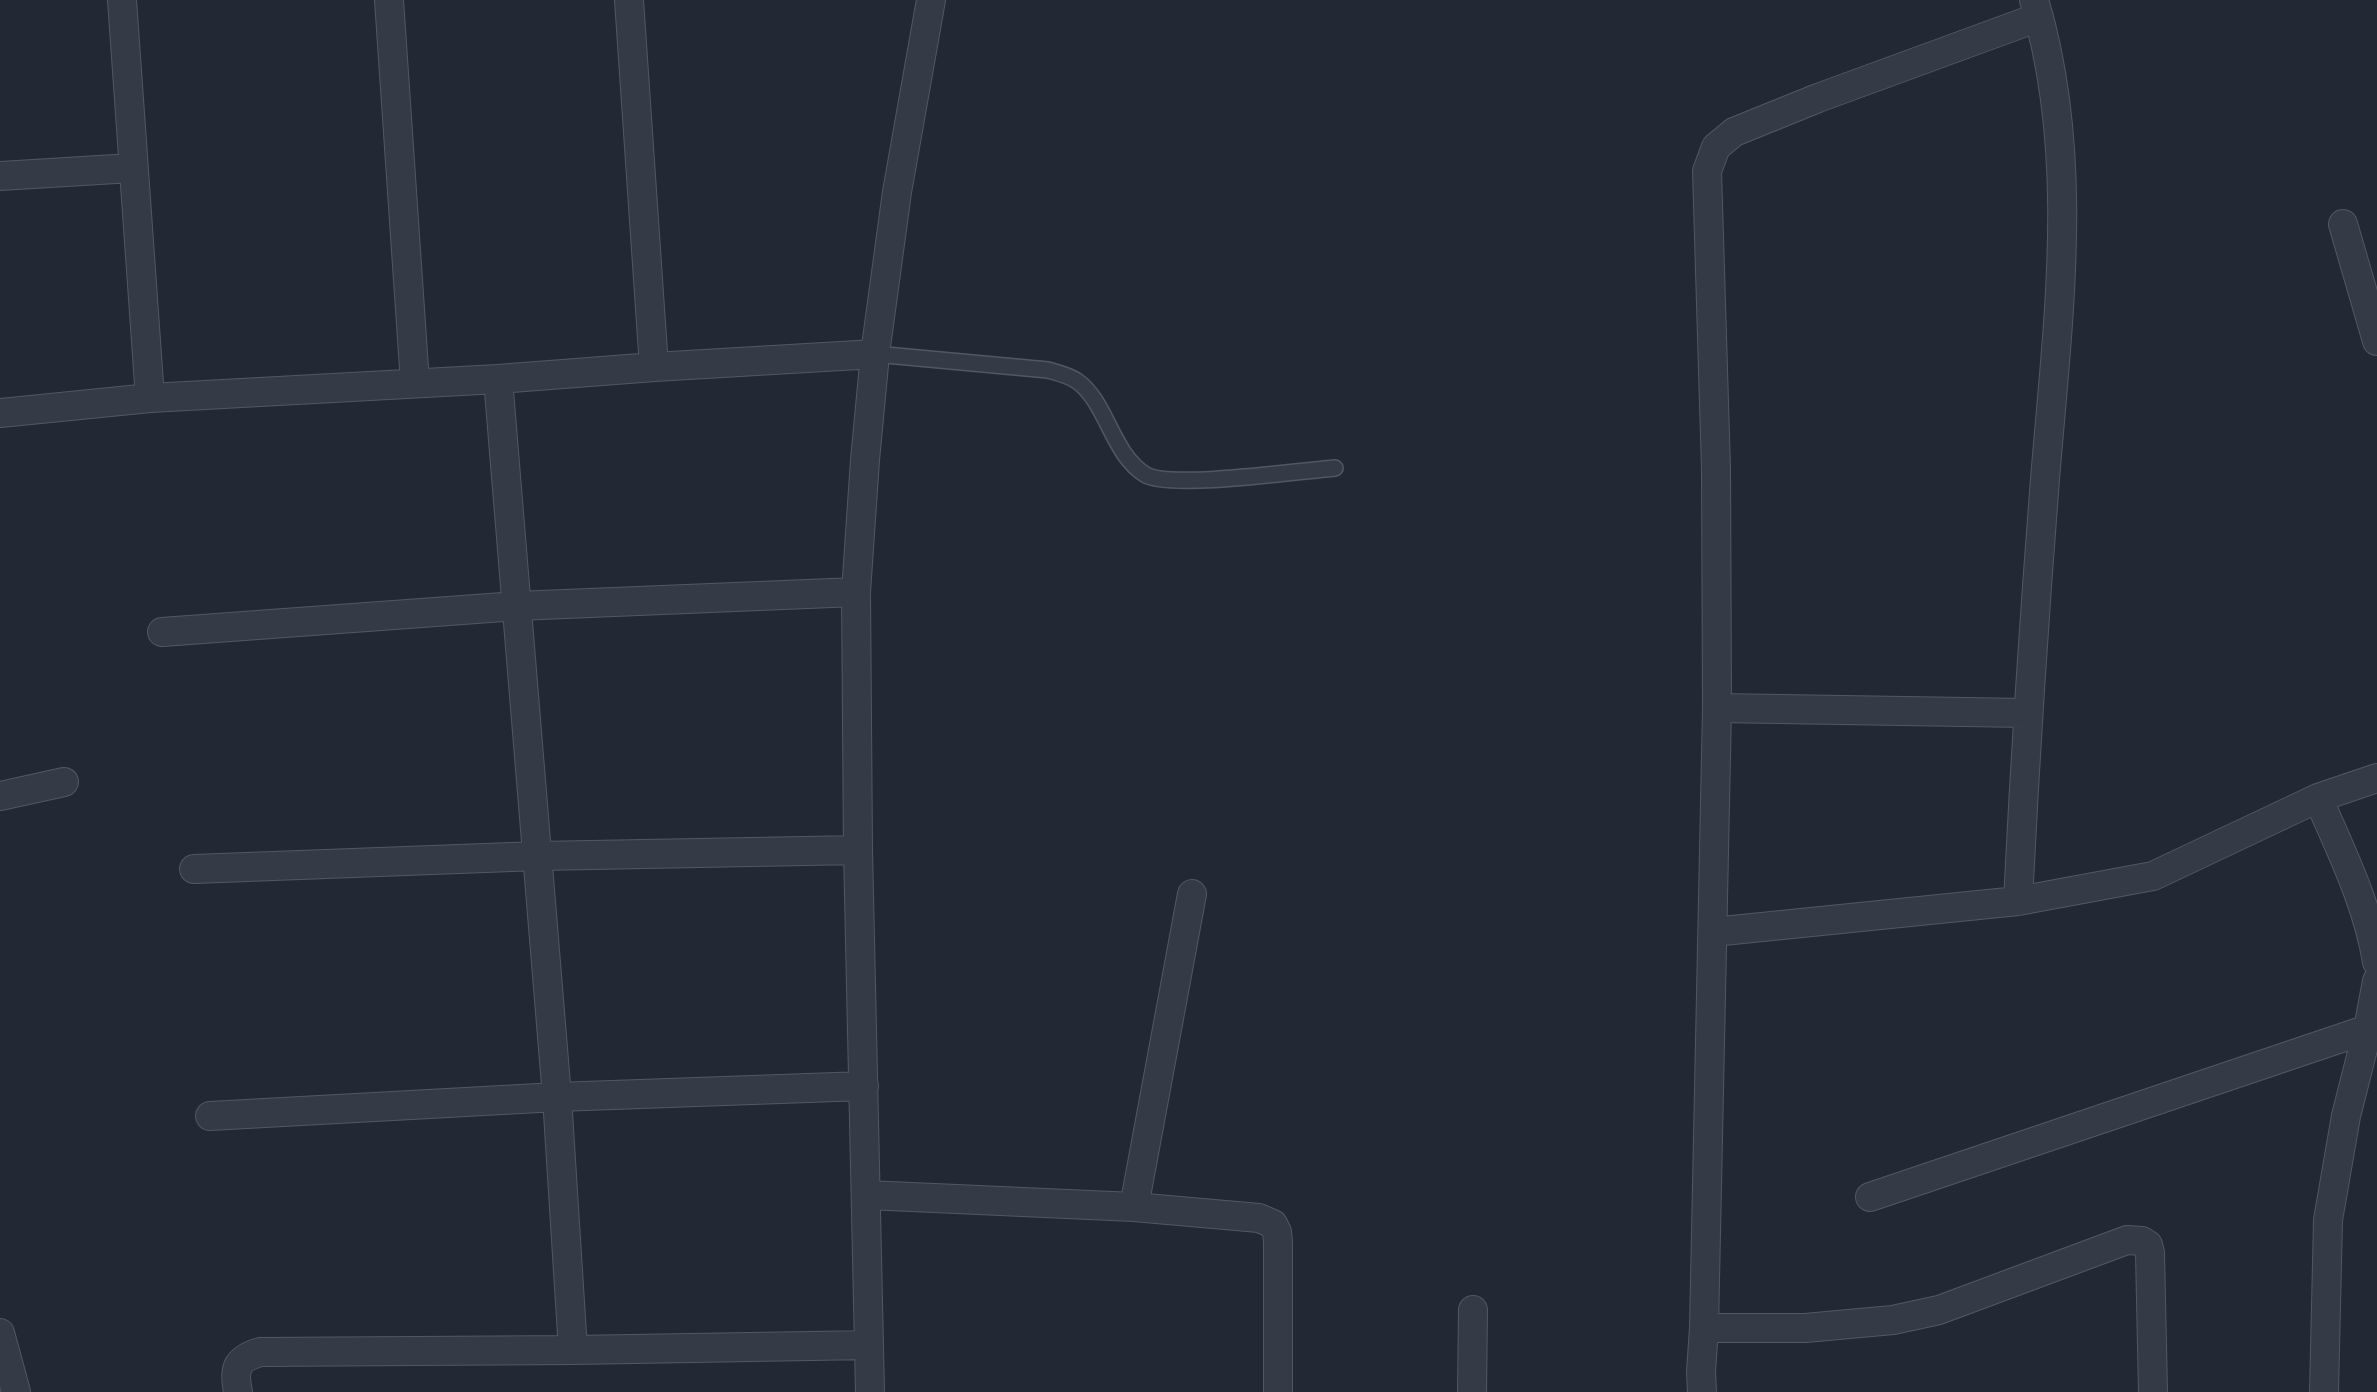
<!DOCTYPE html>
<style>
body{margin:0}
canvas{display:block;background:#222935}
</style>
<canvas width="2377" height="1392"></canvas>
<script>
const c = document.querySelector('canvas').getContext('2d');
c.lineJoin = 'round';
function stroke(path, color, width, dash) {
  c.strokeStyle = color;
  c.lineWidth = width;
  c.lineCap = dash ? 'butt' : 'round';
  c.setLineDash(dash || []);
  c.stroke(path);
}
const service = new Path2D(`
 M875,354L1048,370C1059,373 1068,375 1077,381C1107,402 1112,455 1146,475C1171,489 1299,471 1335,468`);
const minor = new Path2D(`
 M122,0L150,398
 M389,0L415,383
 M629,0L654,367
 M0,176L132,168
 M2343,224L2377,341
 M498,379L557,1097L573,1350
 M0,413L150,398L498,379L654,367L875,354
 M162,632L517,606L856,592
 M1717,708L2027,713
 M0,796L64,782
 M2318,798C2341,851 2368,905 2377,962
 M194,869L538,856L858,850
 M2018,901C2025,760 2034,619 2045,479C2058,319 2081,156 2034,0
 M1713,932L2018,901L2153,876L2318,798L2377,778
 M210,1116L557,1097L864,1086
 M867,1195L1134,1207L1259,1218L1273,1224L1277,1232L1278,1242V1392
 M1870,1197L2368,1029
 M1134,1207L1192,894
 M1704,1328H1805L1893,1320L1939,1310L2127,1240L2142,1241L2148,1245L2150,1253L2153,1392
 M0,1333L16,1392
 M238,1392C233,1368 237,1359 260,1352L573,1350L869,1345
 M870,1392L858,850L856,592L865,460L875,354L897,192L931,0
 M1472,1392L1473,1310
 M1702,1392L1701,1372L1704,1328L1717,708L1716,469L1707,171L1716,147L1734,132L1818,98L2039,17
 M2324,1392L2328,1220L2346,1116L2368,1029L2377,981`);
stroke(service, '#525863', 18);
stroke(minor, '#525863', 30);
stroke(service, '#353b46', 15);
stroke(minor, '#353b46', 28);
</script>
